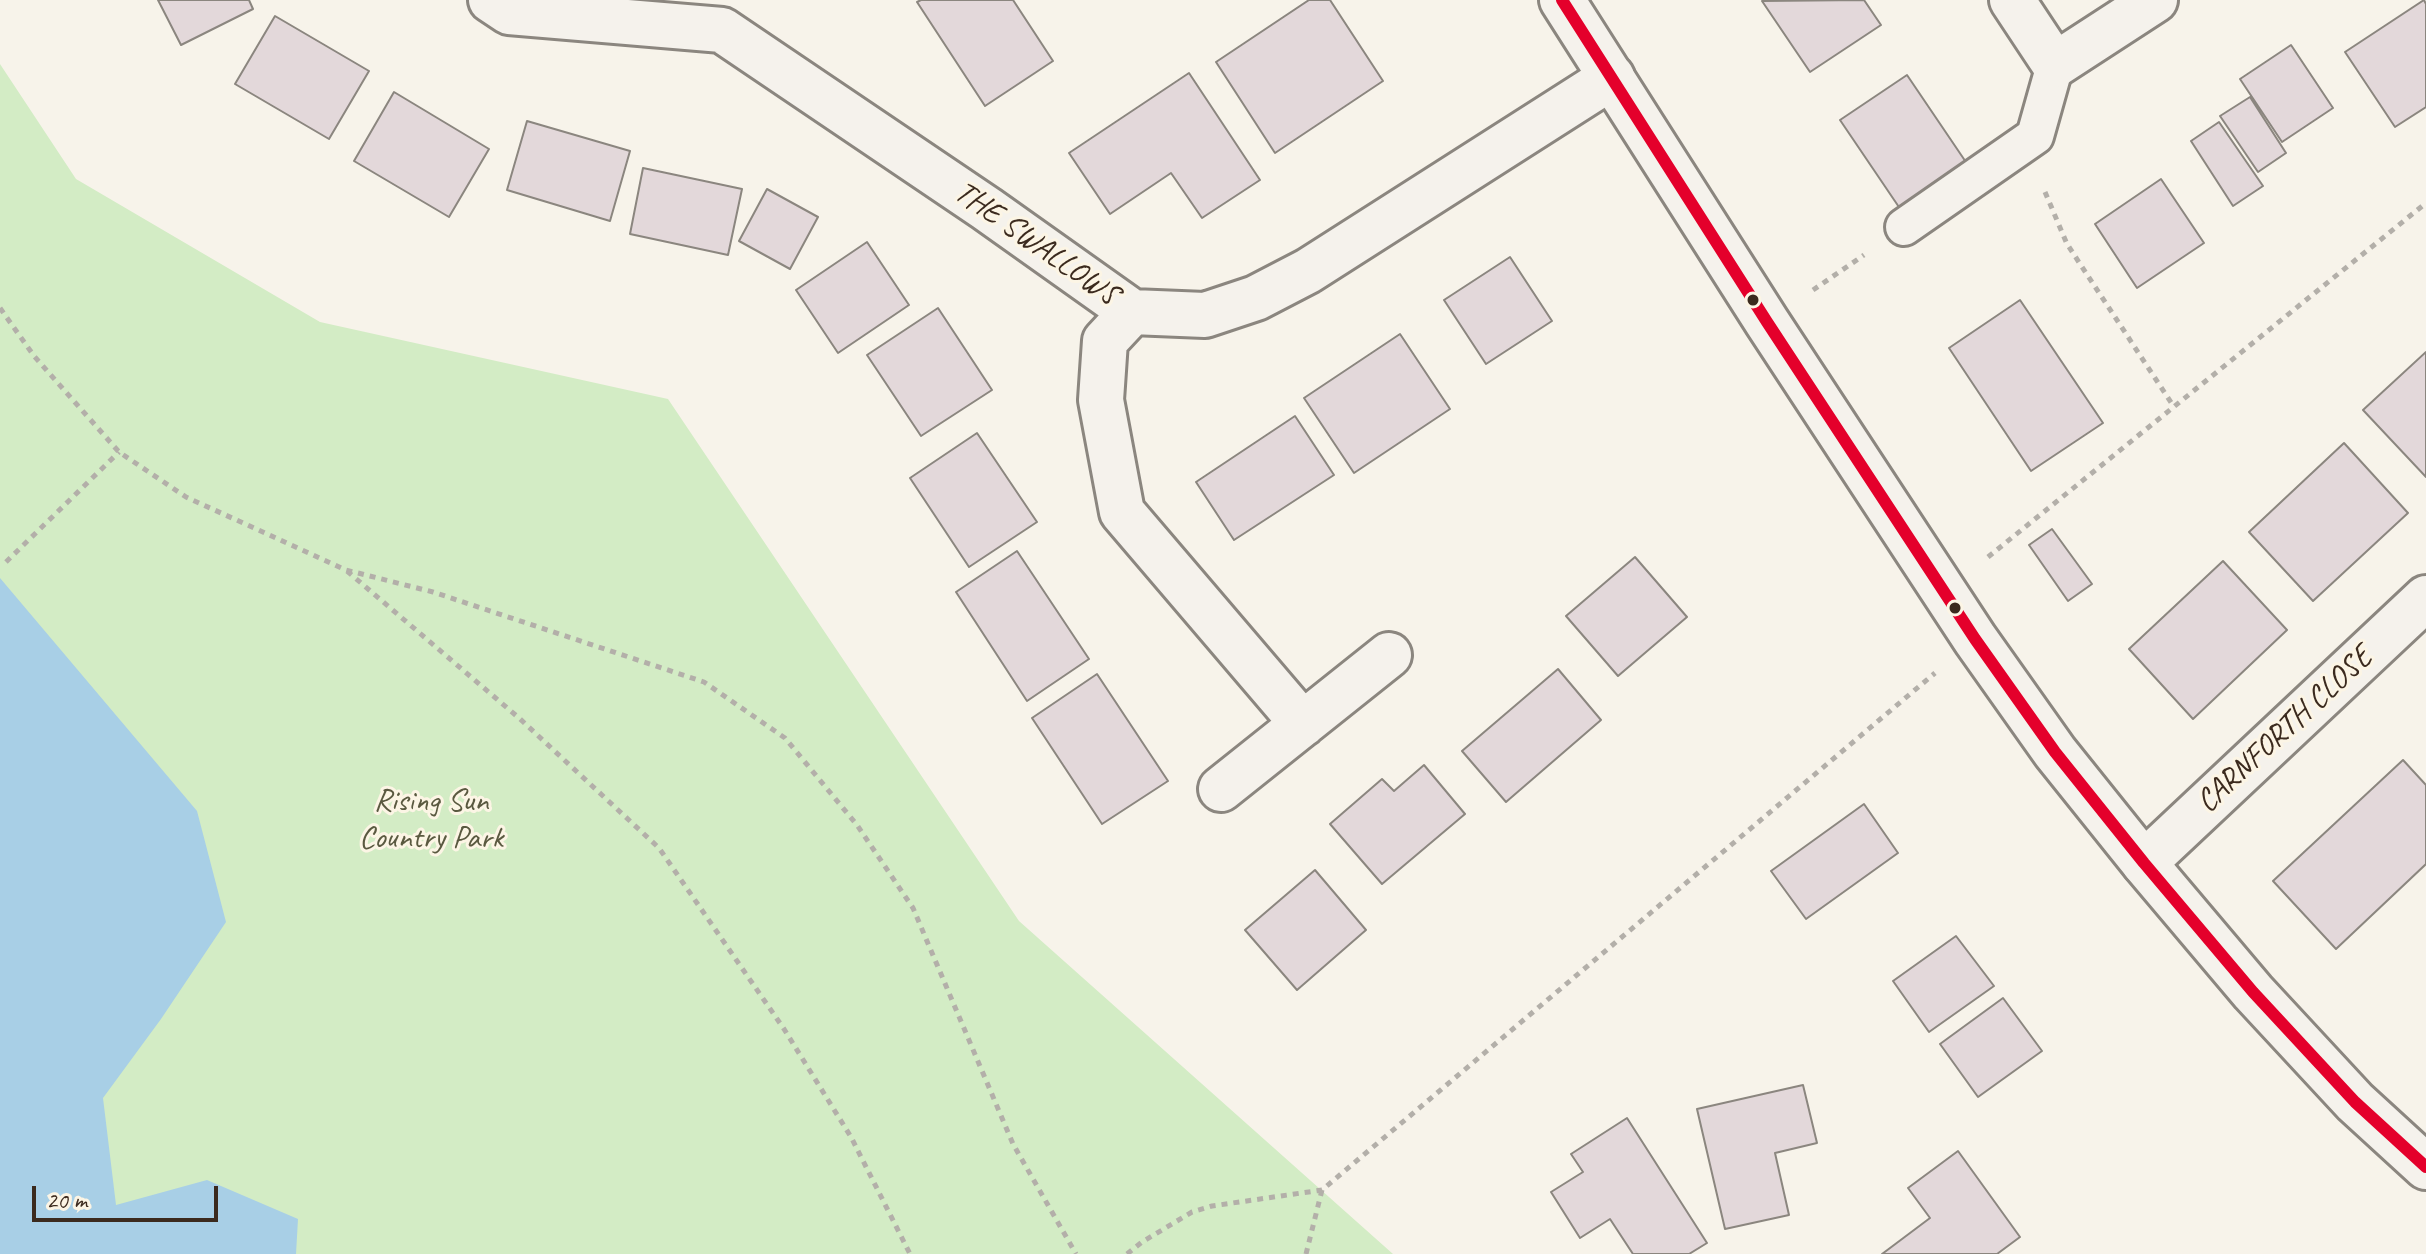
<!DOCTYPE html>
<style>
body{margin:0}
#map{position:relative;width:2426px;height:1254px;overflow:hidden;background:#f7f3ea;font-family:Caveat,sans-serif}
canvas{display:block}
.scale{position:absolute;left:32px;top:1186px;width:186px;height:36px;box-sizing:border-box;border:4px solid #3b2a1e;border-top:0;padding-left:10px;font-size:24px;line-height:28px;white-space:nowrap;color:#3b2a1e;-webkit-text-stroke:6px #fcf5e5;paint-order:stroke}
</style>
<div id="map">
<canvas width="2426" height="1254"></canvas>
<div class="scale">20 m</div>
</div>
<script>
const c = document.querySelector('canvas').getContext('2d');
c.lineJoin = 'round';
function paint(path, color) {
  c.fillStyle = color;
  c.fill(path, 'evenodd');
}
function stroke(path, color, width, dash) {
  c.strokeStyle = color;
  c.lineWidth = width;
  c.lineCap = dash ? 'butt' : 'round';
  c.setLineDash(dash || []);
  c.stroke(path);
}
function label(font, color, halo, rows, align = 'center') {
  c.font = font + ' Caveat,sans-serif';
  c.lineWidth = 6;
  c.setLineDash([]);
  c.textBaseline = 'middle';
  c.strokeStyle = halo;
  c.fillStyle = color;
  for (const [text, x, y, turn = 0] of rows) {
    c.save();
    c.translate(x, y);
    c.rotate((+turn || 0) * Math.PI / 180);
    c.textAlign = isNaN(turn) ? turn : align;
    if (halo) c.strokeText(text, 0, 0);
    c.fillText(text, 0, 0);
    c.restore();
  }
}
paint(new Path2D(`
 M0,64L76,179L320,322L668,399L1019,921L1393,1254H0Z`), '#d3ecc5');
paint(new Path2D(`
 M0,578L197,811L226,922L161,1019L103,1098L116,1205L207,1180L298,1219L296,1254H0Z`), '#a8cfe6');
const building = new Path2D(`
 M158,0H249L253,9L181,45Z
 M921,0H1013L1053,61L985,106L917,2Z
 M1309,0H1330L1383,81L1275,153L1216,62Z
 M1864,0L1881,25L1810,72L1762,1Z
 M2424,0L2426,4V107L2395,127L2345,52Z
 M275,16L369,71L329,139L235,84Z
 M2291,45L2333,108L2282,142L2240,79Z
 M1189,73L1260,180L1202,218L1171,173L1110,214L1069,153Z
 M1907,75L1972,171L1905,216L1840,120Z
 M394,92L489,149L449,217L354,161Z
 M2250,97L2286,153L2258,172L2220,116Z
 M527,121L630,151L610,221L507,190Z
 M2219,122L2263,186L2233,206L2191,141Z
 M643,168L742,189L728,255L630,234Z
 M2161,179L2204,243L2137,288L2095,224Z
 M767,189L818,217L790,269L739,241Z
 M867,242L909,305L838,353L796,290Z
 M1510,257L1552,321L1486,364L1444,300Z
 M2020,300L2103,423L2031,471L1949,348Z
 M938,308L992,390L921,436L867,355Z
 M1400,334L1450,409L1354,473L1304,398Z
 M2426,352V477L2363,410Z
 M1295,416L1334,475L1234,540L1196,482Z
 M977,433L1037,522L969,567L910,478Z
 M2344,443L2408,513L2313,601L2249,532Z
 M2052,529L2092,584L2068,601L2029,545Z
 M1017,551L1089,659L1027,701L956,592Z
 M1635,557L1687,617L1618,676L1566,616Z
 M2223,561L2287,630L2193,719L2129,649Z
 M1558,669L1601,720L1506,802L1462,751Z
 M1097,674L1168,781L1102,824L1032,718Z
 M2403,760L2426,785V864L2336,949L2273,881Z
 M1424,765L1465,814L1382,884L1330,824L1382,779L1394,791Z
 M1864,804L1898,853L1806,919L1771,871Z
 M1315,870L1366,930L1297,990L1245,930Z
 M1956,936L1994,986L1929,1032L1893,981Z
 M2003,998L2042,1051L1978,1097L1940,1044Z
 M1803,1085L1817,1143L1775,1153L1789,1215L1725,1229L1697,1109Z
 M1627,1118L1707,1243L1689,1254H1633L1610,1219L1580,1238L1551,1192L1583,1172L1571,1154Z
 M1958,1151L2020,1237L1997,1254H1882L1930,1218L1908,1188Z`);
paint(building, '#e3d8da');
stroke(building, '#8b867f', 2);
const lane = new Path2D(`
 M1904,227L2035,136L2055,65`);
const street = new Path2D(`
 M491,0L509,12L722,30L987,209L1132,312L1205,315L1256,298L1308,271L1612,77
 M2012,0L2055,65L2155,0
 M1132,312L1105,341L1101,400L1122,512L1303,724
 M1221,789L1389,655
 M2144,863L2426,598`);
const secondary = new Path2D(`
 M1562,0L1767,322L1975,639L2055,752L2144,863L2253,992L2355,1102L2426,1167`);
stroke(lane, '#8b867f', 42);
stroke(street, '#8b867f', 50);
stroke(secondary, '#8b867f', 50);
stroke(new Path2D(`
 M2045,192L2067,244L2174,407
 M1813,290L1864,255
 M0,308L34,356L119,452L186,497L346,570L433,592L704,682L785,738L857,825L913,908L1013,1144L1076,1254
 M1988,557L2426,203
 M6,562L119,452
 M347,571L519,718L659,848L784,1029L851,1137L910,1254
 M1127,1254L1142,1242L1192,1212L1212,1206L1322,1190L1935,673
 M1306,1254L1322,1190`), '#b3afa9', 5, [6, 6]);
stroke(lane, '#f5f2ec', 36);
stroke(street, '#f5f2ec', 44);
stroke(secondary, '#f5f2ec', 44);
stroke(new Path2D(`
 M1562,0L1767,322L1975,639L2055,752L2144,863L2253,992L2355,1102L2426,1167`), '#e4002b', 12);
for (const [x, y, r, color] of [
 [1753,300,7,"#3b2a1e"],
 [1955,608,7,"#3b2a1e"]
]) {
  const dot = new Path2D();
  dot.arc(x, y, r, 0, 2 * Math.PI);
  c.fillStyle = color;
  c.fill(dot);
  stroke(dot, '#fcf5e5', 3);
}
label('32px', '#3b2a1e', '#fcf5e5', [
 ["THE SWALLOWS",1036,244,35],
 ["CARNFORTH CLOSE",2285,730,-43]
]);
label('32px', '#5a5940', '#fcf5e5', [
 ["Rising Sun",431,802],
 ["Country Park",431,839]
]);
</script>
